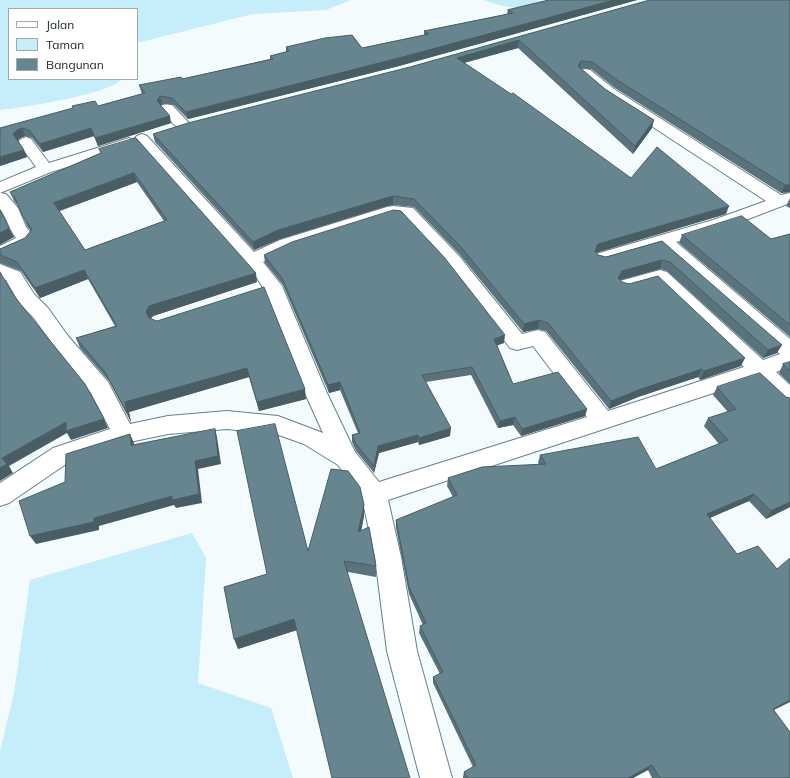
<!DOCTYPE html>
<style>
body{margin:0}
#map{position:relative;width:790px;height:778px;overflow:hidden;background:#f4fbfd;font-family:Mulish,sans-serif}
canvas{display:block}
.legend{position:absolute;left:8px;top:8px;width:130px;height:72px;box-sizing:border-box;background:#fff;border:1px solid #a2a7a9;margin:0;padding:5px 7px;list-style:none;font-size:12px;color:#172428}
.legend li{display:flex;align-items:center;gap:8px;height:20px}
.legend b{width:20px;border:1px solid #a2a7a9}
</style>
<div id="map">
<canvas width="790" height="778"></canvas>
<ul class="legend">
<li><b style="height:5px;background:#fff"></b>Jalan</li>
<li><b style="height:11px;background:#c6edfa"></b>Taman</li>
<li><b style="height:11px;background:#67858f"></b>Bangunan</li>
</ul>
</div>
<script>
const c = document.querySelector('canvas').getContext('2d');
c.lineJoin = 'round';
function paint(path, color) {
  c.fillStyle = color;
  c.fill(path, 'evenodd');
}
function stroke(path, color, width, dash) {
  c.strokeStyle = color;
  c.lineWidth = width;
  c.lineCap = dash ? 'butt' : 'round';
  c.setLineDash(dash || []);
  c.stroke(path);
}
paint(new Path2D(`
 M0,0H351L326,10L253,14L137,43V9H9V79H122C108,95 24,107 0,110Z
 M483,0H539C526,14 498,5 483,0Z
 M192,533L206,558L198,683L271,708L293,778H0V751L14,693L30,580Z`), '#c6edfa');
const minor = new Path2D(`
 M585,69L590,70L614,89L781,195L790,193V203L725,228L676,242L790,339V367L776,372L790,385V406L782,404L756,379L388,500L401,557L417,651L452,778H420L387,651L375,557L362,498L338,465L304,444L276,434L227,429L168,434L125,443L69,462L9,503L0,506V483L53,448L110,429L91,393L54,346L34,318L20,304L6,280L0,277V264L20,272L34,294L48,308L68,336L108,382L130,424L168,416L227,411L278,416L323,433L304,391L262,286L257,278L137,142L134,139L137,136L142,134L147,136L254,252L280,240L387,207L393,206L413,208L459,256L522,334L538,330L545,332L608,411L744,367L656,283L627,291L620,289L617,285L620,281L660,270L667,272L763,360L780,354L660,247L603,264L596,262L594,258L596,254L713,220L766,201L604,95L580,76L578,73L580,70ZM394,216L402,217L445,264L510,348L517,350L533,346L587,417L379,482L355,452L326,391L282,286L263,262L292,248Z
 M167,104L172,105L189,123L191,126L189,129C177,132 170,120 162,111L160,108L162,105Z
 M26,137L31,139L49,163L129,138L134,140L137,143L134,146L51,172L0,193L6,194L18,208L26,227L35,238L29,246L0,259V246L16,238C9,229 7,218 0,209V182L36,167L18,142L21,139Z`);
stroke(minor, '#64828c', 2);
paint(minor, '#fff');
paint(new Path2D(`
 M549,0H637L399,66L188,119L174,105L162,104L161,106L171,123L98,146L94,136L43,152L32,138L25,136L20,138L18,140L27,157L0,166V128L98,106L142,94L139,85L182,79L270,59V56L286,52V47L362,48L424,35V31L507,14L508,10Z
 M650,0L790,192L781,193L615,88L591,69H581L652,128L633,154L518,48L464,63L631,178L726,214L596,252L598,255L606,257L662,241L777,353L763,358L667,271L660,269L620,280L622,282L741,366L700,380L698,377L638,397L609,409L546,331L538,329L523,332L460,255L414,207L393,205L387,206L280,239L254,250L155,142L153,134L410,67Z
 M136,138L257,282L153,316L150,319L306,399L259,411L249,377L129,412L131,422L109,381L80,348L76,338L115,326L88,279L40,298L21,271L0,263V249L25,238L31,231L27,226L19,207L14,201L10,192ZM137,182L164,221L85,250L59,211Z
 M790,198V208L786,206Z
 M790,234V337L679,243L682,235L771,239Z
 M264,255L504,343L497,345L513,384L587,409L585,416L521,436L513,425L498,428L471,375L426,382L450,436L419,445L418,442L379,453L374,473L356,451L352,442V435L358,433L340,390L329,393L283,285L265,263Z
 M790,362V384L779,373L783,364Z
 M717,387L790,398V507L766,519L749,501L710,518L774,710L790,778H652L648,770L633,778H463V777L464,772L473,767L433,683V677L440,674L419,633L420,626L423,625L409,594L396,528V520L453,497L447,486L448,478L539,464L538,463L540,455L656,469L719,444L704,426L708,418L728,412L713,395Z
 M364,516L361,530L376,566V577L348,572L297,630L238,649L267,574L308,551Z`), '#59727b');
paint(new Path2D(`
 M614,0H637L399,66L188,119L186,112Z
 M519,40L518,48L456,65L457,58Z
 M581,61L580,68L578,66Z
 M160,96L162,104L159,109L157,101Z
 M170,116L171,123L98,146L95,138Z
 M654,120L652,128L633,154L635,146Z
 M22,128L25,136L20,138L16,142L13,134L17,130Z
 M91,128L94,136L43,152L40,144Z
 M24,150L27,157L0,166V157Z
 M134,173L137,182L57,212L54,203Z
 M785,185H790V192L781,193Z
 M393,196V205L387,206L280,239L254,250L253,242L278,230L386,198Z
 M729,206L726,214L596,253L595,251L598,244Z
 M9,228L14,237L0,245V233Z
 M662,260L660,269L620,280L618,278L622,271Z
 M84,270L88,279L40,298L35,288Z
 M256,273L257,282L153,316L149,321L146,312L149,306Z
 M539,320L538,329L523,332L524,324Z
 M505,335L504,343L493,347L494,339Z
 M782,345L777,353L763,358L768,350Z
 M745,358L741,366L700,380L704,371Z
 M247,368L249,377L129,412L131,422L127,413L125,402Z
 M702,369L698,377L638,397L609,409L611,401L641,389Z
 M340,382V390L329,393L328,385Z
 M305,389L306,399L259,411L257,402Z
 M587,409L585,416L521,436L522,429Z
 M515,417L513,425L498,428L500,421Z
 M104,419L108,428L71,440L67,433L9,466L13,473L0,481V468L2,458L66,422Z
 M451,428L450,436L419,445V438Z
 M215,429L217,437L221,464L198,469L202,503L176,508L174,505L99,526V530L36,544L30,536L94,518L195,461Z
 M130,434L134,443L135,454L131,445Z
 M418,435V442L379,453L374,473V466L378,446Z
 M754,494L749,501L702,521L707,514Z
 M790,502V507L766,519L771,511Z
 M364,505V516L359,543L358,532Z
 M294,619L297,630L238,649L234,639Z
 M790,700V702L766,714L773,709Z
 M652,765L648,770L633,778H628Z`), '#485d64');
const building = new Path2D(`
 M549,0H614L399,58L186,112L172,98L160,96L157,101L170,116L95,138L91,128L40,144L29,130L22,128L17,130L13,134L24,150L0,157V128L73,108L72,106L95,101L98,106L145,93L139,85L181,77L182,79L273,59L270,56L289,51L286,47L325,38L352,35L362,48L429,34L424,31L513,13L508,10Z
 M650,0H790V185H785L617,80L592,62L581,61L578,66L605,89L654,120L635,146L519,40L457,58L511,94L513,93L631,178L657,147L729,206L598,244L595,251L598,255L606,257L662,241L782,345L768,350L670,262L662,260L622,271L618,278L622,282L629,284L658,276L745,358L704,371L702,369L641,389L611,401L548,323L539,320L524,324L461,247L414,199L393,196L386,198L278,230L253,242L153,134L188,123L410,67Z
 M136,138L256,273L149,306L146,312L149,318L157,321L264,287L305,389L257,402L247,368L125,402L127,413L105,372L76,338L117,326L84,270L35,288L17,262L0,255V249L25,238L32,229L23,217L15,198L10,192L101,153L99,149ZM134,173L167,220L85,250L54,203Z
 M0,210L9,228L0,233Z
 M394,210L401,211L444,257L505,335L494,339L513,384L558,372L587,409L522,429L515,417L500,421L472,367L422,375L451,428L419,438L418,435L378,446L374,466L356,444L352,435L360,433L340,382L328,385L282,278L264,255L292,242Z
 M742,216L771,239L790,234V325L682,235Z
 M0,272L14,296L85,384L104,419L66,431V422L2,458L7,464L0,468Z
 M790,362V371L783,364Z
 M760,373L786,397L790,398V502L771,511L754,494L707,514L737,554L758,546L777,569L790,558V700L773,709L790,732V778H660L652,765L628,778H467L464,772L476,765L433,677L443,672L420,626L426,623L409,587L396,520L457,495L448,478L482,467L546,464L540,455L638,437L656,469L728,440L708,418L736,409L717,387Z
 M275,424L308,551L331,469L348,471L360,487L364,505L358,532L369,527L376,566L344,561L410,778H332L294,619L234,639L224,587L267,574L237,431Z
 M215,429L218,456L195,461L199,494L172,500V496L94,518V522L30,536L19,501L65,482L66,454L130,434L131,445Z`);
paint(building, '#67858f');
stroke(building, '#485d64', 1);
</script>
